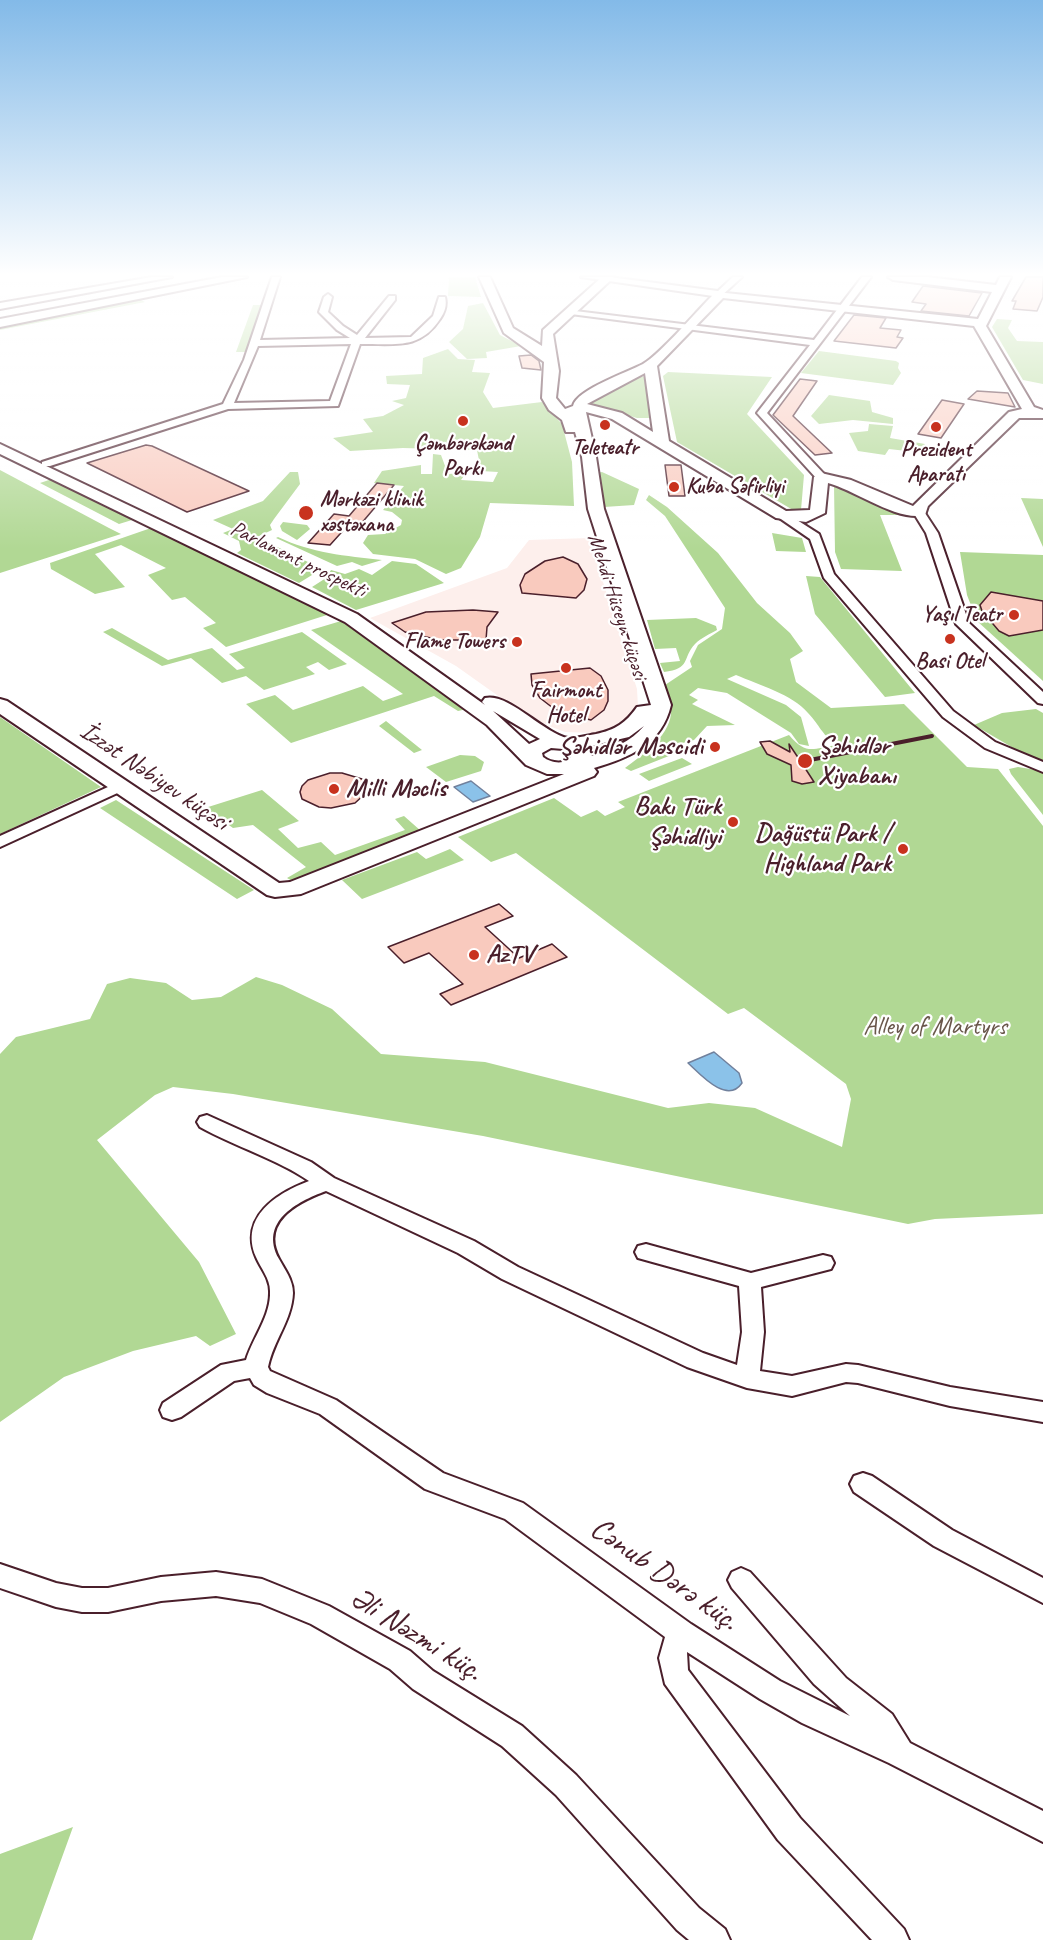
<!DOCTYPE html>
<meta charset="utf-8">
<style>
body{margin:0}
canvas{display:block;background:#fff}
</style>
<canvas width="1043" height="1940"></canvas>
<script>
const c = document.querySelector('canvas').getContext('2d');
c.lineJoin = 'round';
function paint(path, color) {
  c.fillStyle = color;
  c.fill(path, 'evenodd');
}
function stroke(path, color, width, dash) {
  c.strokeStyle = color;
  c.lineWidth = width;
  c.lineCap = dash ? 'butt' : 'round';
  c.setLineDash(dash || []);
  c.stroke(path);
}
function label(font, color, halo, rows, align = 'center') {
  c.font = font + ' Caveat,sans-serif';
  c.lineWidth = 4.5;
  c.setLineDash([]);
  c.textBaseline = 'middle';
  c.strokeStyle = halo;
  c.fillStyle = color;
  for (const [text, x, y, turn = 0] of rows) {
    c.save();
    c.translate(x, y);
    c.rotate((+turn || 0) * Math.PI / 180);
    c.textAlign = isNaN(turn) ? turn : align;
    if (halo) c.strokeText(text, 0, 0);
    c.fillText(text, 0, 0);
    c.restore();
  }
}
paint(new Path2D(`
 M589,538L637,689L638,707L627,724L612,730L594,733L565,732L544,724L518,710L456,666L370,618L507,568L529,540Z`), '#fdefec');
paint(new Path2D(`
 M449,277H475L481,297L448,296Z
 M137,298L145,302L0,330V325Z
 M483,303L500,335L521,346L486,352L487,358L467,359L449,342L463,329L468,306Z
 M253,305H262L247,352H236Z
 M997,319L1012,320L1008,328L1017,341L1043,342V384L1023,380L992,327Z
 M448,349L458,359L475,360L472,372L490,373L483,392L493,408L542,402L562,424L572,462L574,506L490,503L480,537L461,568L446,574L415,559L373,554L363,543L368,535L385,534L401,525L402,520L392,512L383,510L404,486L374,483L382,471L421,465V474H432L433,454L441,455L448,474L466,473L461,480L493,482L498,472L481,471L477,450L403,448L350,451L333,438L373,432L363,419L383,416L404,405L392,401L406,398L410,385L387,384L386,376L422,374L423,358Z
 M819,351L896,361L899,363L898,368L901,373L893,385L801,373Z
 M668,372L772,377L747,414L804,475L801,510H793L677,442L663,376Z
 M639,376L649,378V418H637L590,404Z
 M829,395L870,401L872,412L893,418V424L853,420L819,424L811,416Z
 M869,424L893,426L890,438L925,444L924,453L889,449L885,455L858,451L849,433L868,431Z
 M0,470L109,528L121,534L0,573Z
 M290,472H298L300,484L274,519L270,525L272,530L257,537L316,566L312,575L299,583L237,553L241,550L239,541L223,533L233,529L213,520L263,501Z
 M602,472L639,489L634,505L604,507L595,473Z
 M52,479L132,520L119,524L40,483Z
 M834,485L903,515H880L902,571L841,569L835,552Z
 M649,495L667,507L718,553L757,603L790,633L803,651L790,659L796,682L831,708L904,704L967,767L998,769L1043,826V1214L935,1219L908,1224L483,1136L233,1094L173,1087L155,1095L97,1140L199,1262L236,1334L210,1346L196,1336L133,1351L64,1377L0,1422V1054L16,1037L90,1019L107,984L130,978L166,983L192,1000L221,997L256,977L282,985L332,1009L381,1054L485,1062L668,1108L709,1103L755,1108L842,1147L851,1099L846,1084L744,1008L728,1014L516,853L491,862L458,837L554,798L581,817L597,810L605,816L625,807L618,802L789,735C806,755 812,749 836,745C820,732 821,727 808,713C792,694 759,685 736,675L727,679L786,705L801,717L809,746L799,744L791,733L727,693L698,688L689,695L698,700L692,704L735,725L707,726L694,740L679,744L684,750L631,771L625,768C642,755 668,738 671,714C672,705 667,694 665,685L692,667L690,661L698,645L722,629L725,608L665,516L646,500Z
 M1021,498L1043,499V547Z
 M283,522L307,525L310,529L297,540L282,531L280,526Z
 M151,528L330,614L226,647L203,628L216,623L185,597L172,600L148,575L166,568L121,545L95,554L125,587L95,594L51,569L50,563Z
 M772,533L802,538L806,552L776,551Z
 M278,537C311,553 346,556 382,560L362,566L352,562L337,566L276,538Z
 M960,552L1043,555V681L977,621L967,595Z
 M392,561L416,564L444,583L356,610L312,587L326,578L331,570L345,574L359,569L372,575Z
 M806,576L820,577L915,693L885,697L815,614Z
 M696,618L716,626L717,630C710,634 701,638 695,644C682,658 691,669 664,672L660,663L680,661L676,648L655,649L647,620Z
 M341,621L467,709L458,711L434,696L291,743L246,704L275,695L293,710L363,686L383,701L403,694L311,630Z
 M112,628L168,660L212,648L237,670L245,668L229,654L302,632L347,664L329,670L318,662L306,667L315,674L264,690L246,676L222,683L191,658L162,666L103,632Z
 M1036,709L1043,713V761L1027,756L974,725L1002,713Z
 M0,717L101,787L0,834Z
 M386,721L422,750L414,753L379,726Z
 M460,755L475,756L484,762L481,771L446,782L426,767Z
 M682,758L692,764L649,781L639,774Z
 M1018,767L1043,771V815L1011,774L1009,769Z
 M262,790L299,821L278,829L298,848L321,842L335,855L405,830L395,819L404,816L421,831L292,881L287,878L306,867L253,825L233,828L205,808Z
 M116,800L254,890L237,899L100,808Z
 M450,849L464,860L362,899L342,880L417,852L426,859Z
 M73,1827L32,1940H0V1854Z`), '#b1d894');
const water = new Path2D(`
 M471,781L490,796L473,802L454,787Z
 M714,1052L739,1073L742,1083C727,1105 700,1074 688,1063Z`);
paint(water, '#8bc2e9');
stroke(water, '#71819d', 1.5);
const building = new Path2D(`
 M1026,277H1043V297L1037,311L1013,309L1016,301H1012Z
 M923,286L982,293L969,316L921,311L926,304L912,302Z
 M854,315L886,318L880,328L901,330L897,337L903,338L896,348L834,341Z
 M531,355L539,361L541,370L522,368L519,356Z
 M800,379L817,381L793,416L832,453L815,455L773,415Z
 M977,391L1008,393L1015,407L968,399Z
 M942,400L964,404L941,438L918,434Z
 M146,445L152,446L249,491L187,512L87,463Z
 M665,465H681L685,496H669Z
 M377,483L394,485L360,525L349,524L330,545L308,543L334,514L349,516Z
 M563,557L578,564L587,579L584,590L576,598L522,593L520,585L525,574L545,561Z
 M991,592L1043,601V630L1009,636L999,631L982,611L980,605Z
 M473,610L498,612L487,627L486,640H439L405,632L392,623L426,612Z
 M590,668L601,676L608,690V701L604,710L591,720L567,714L553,708L540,698L532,685L531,674Z
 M770,741L790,752L789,744L797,756L811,764L805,768L814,782L802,784L792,781L791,765L767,754L760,742Z
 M330,773H342L362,779L366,785L367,792L355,803L331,808L319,807L302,799L300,792L302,786L308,780Z
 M499,904L513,916L485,927L519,958L552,944L567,957L451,1005L440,994L463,984L429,953L404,963L388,947Z`);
paint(building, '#f9cabe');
stroke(building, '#4a1f2b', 1.5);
const minor = new Path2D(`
 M152,277H172L0,309V303Z
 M272,277H280L260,340L350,338L337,330L319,312L324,297L328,294L332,297L328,312L343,326L357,335L389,296H395V300L365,338L411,337L433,316L439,297H445C447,305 445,312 440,319C419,351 394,343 360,344L338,406L228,409L50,466H42V462L223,404L244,360ZM351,344L330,401L234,403L258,346Z
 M581,277H609L718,291L733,277H742L720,297Z
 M862,277H871L767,413L825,475V479H817L757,413L810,345L563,313L567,310L814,340Z
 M915,510H923L938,533L969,623L1043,692V704L1038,703L956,624L926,533L913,512Z
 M778,513H786L819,534L834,574L953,711L995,742L1043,762V772L985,748L943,717L824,578L810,539L778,517Z
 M119,782L124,784L127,787L124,790L0,847V836Z
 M207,1115L311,1162L334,1178L474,1241L518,1267L703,1353L737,1365L742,1332L739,1286L638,1258L635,1252L638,1246L646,1244L751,1273L823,1255L831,1257L834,1263L831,1269L761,1287L764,1332L760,1371L792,1376L846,1364L858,1365L950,1387L1043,1402V1422L950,1406L858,1383L846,1382L792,1396L747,1388L687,1367L502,1279L458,1253L326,1191C296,1202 259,1222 279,1259C285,1270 293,1280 293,1293C292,1320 273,1341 268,1367L270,1371L336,1400L443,1473L523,1503L691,1624L780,1681L850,1716L814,1684L732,1588L728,1580L732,1572L741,1568L750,1572L846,1678L892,1714L910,1743L1043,1811V1842L889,1763L802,1723L760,1699L687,1652L688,1670L800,1818L904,1929L909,1940H872L778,1840L665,1684L659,1658L665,1637L505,1519L425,1489L320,1414L267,1393L254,1385L250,1378L234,1381L181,1417L172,1420L163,1417L160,1410L163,1403L221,1365L246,1360C253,1337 271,1316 270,1291C270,1278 261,1269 256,1257C239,1217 277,1193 309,1181C279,1160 234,1146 200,1127L197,1122L200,1117Z
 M863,1473L872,1476L952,1530L1043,1578V1603L934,1546L854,1492L850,1484L854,1476Z
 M0,1564L56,1583L82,1588H108L161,1577L216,1572L262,1579L329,1606L410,1651L433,1671L522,1726L576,1775L699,1908L725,1929L730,1940H689L677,1930L556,1795L502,1746L413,1689L390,1669L311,1624L260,1603L216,1596L161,1601L108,1612H82L56,1607L0,1588Z`);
const major = new Path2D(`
 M222,277H247L0,327V319Z
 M479,277H490L513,328L542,346L543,330L602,277H614L553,334L559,371L556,398L565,409L573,406C576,390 628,372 643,364C662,353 698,309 716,292L978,319L992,292L893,280L888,277H927L996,285L1000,277H1011L986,326L1034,407L1043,410V418H1019L928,506L925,515C897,522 855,490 828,483L825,513L806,522L776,518L612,419L586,412L596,457L604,509L671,705C662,744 629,758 594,768L597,772L594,776L301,894L275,897L267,895L0,714V699L7,701L279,883L290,882L564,774H547L526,765L487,725L345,622L0,454V444L357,614L485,705L482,702L485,698C508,692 543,733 568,738C576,739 588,735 596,734C615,730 626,723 637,707L651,705L588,509L582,457L575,432H566L562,420L549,410L542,398L544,362L504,333ZM723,298L974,326L1022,409L1009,412L913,506L851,480L821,473L814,477L810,510L786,511L669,441L657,366ZM645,373L653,432L622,413L587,404ZM493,711L540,739L529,744ZM644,726C631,742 611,749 592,756L586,747L629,737ZM551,748L563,749L572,755C566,766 551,763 543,757L542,753Z`);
stroke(minor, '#4a1f2b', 4);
stroke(major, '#4a1f2b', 4);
paint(minor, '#fff');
paint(major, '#fff');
stroke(new Path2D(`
 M805,761L932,736`), '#4a1f2b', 4);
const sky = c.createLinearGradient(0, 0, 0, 549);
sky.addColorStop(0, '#83bae8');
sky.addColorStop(0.5, '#fff');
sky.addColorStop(1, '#ffffff00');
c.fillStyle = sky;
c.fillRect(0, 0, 1043, 549);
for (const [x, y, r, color] of [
 [463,421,6,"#c8321e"],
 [605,425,6,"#c8321e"],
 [936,427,6,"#c8321e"],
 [674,487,6,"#c8321e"],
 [306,513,8,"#c8321e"],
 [1014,615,6,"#c8321e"],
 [950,639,6,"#c8321e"],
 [517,642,6,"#c8321e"],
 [566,668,6,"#c8321e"],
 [715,747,6,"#c8321e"],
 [805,761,8,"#c8321e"],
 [334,789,6,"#c8321e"],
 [733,822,6,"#c8321e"],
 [903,849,6,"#c8321e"],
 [474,955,6,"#c8321e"]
]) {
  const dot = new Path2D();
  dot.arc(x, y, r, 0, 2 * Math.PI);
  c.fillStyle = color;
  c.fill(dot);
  stroke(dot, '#fff', 2);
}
label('bold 22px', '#4a1f2b', '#fff', [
 ["Çəmbərəkənd",463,444],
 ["Parkı",463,469],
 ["Teleteatr",605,448],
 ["Prezident",936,450],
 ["Aparatı",936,475],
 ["Kuba Səfirliyi",686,487,"left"],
 ["Mərkəzi klinik",320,500,"left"],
 ["xəstəxana",320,525,"left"],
 ["Yaşıl Teatr",1002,615,"right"],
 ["Flame Towers",505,642,"right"],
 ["Basi Otel",950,662],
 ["Fairmont",566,691],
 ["Hotel",566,716]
]);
label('22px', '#4a1f2b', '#fff', [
 ["Parlament prospekti",298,560,26],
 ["Mehdi Hüseyn küçəsi",617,607,72]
]);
label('bold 26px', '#4a1f2b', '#fff', [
 ["Şəhidlər",818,746],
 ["Xiyabanı",818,776],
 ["Şəhidlər Məscidi",703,747,"right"],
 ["Milli Məclis",346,789],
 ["Bakı Türk",721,807,"right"],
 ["Şəhidliyi",721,837,"right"],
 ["Dağüstü Park /",891,834,"right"],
 ["Highland Park",891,864,"right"],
 ["AzTV",486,955]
], 'left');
label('26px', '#4a1f2b', '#fff', [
 ["İzzət Nəbiyev küçəsi",154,777,34]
]);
label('26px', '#69564a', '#fff', [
 ["Alley of Martyrs",935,1027]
]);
label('32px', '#4a1f2b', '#fff', [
 ["Cənub Dərə küç.",664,1575,35],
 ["Əli Nəzmi küç.",416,1635,32]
]);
</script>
